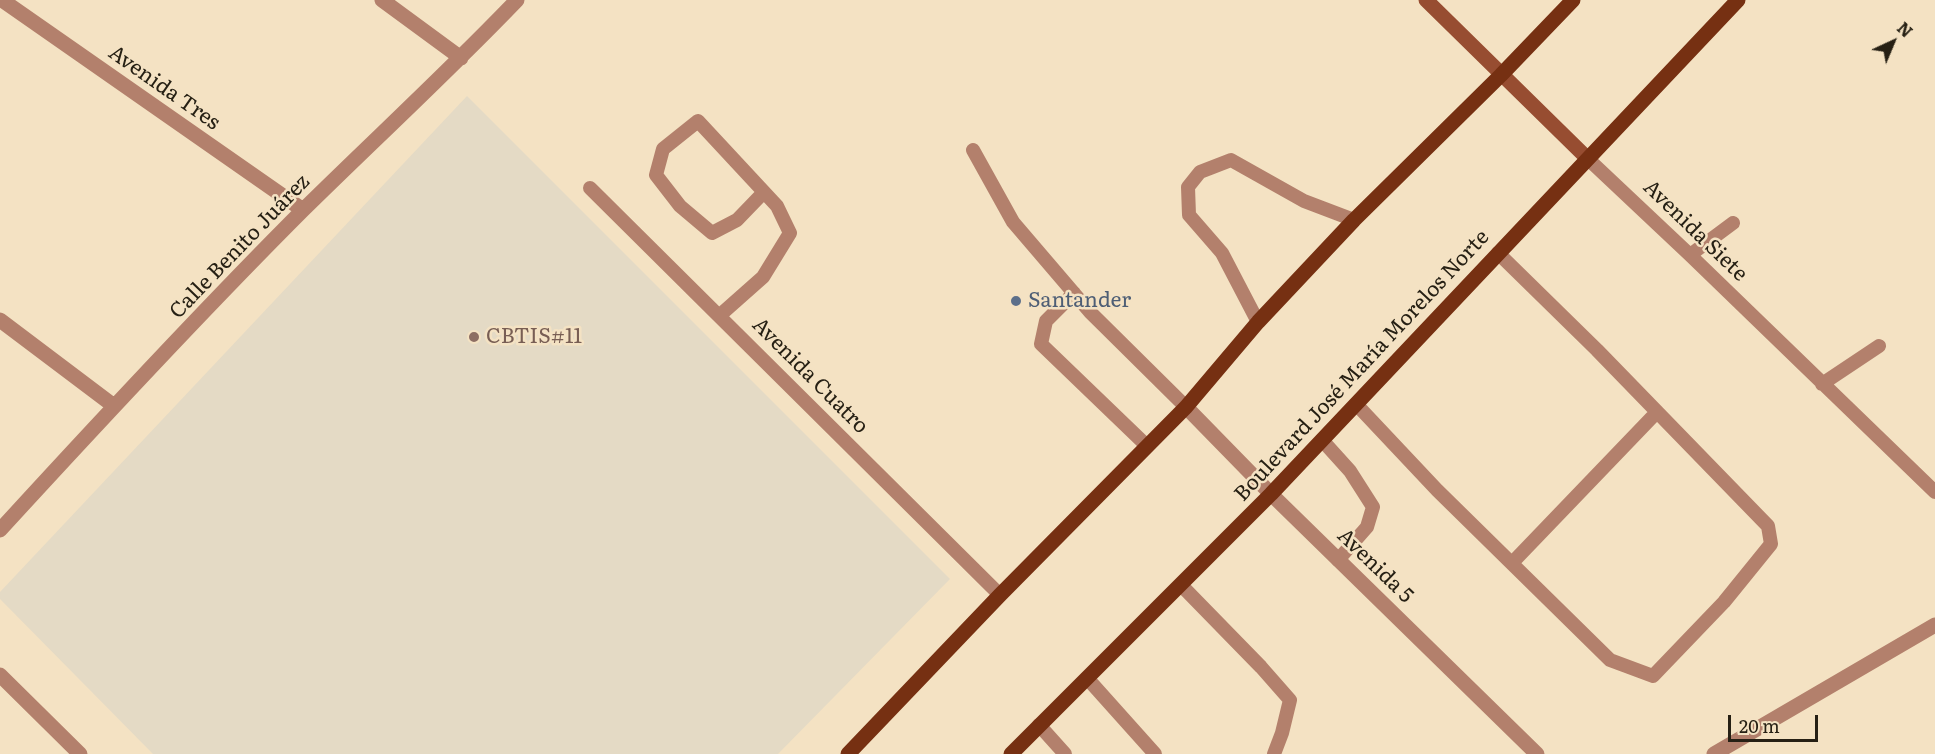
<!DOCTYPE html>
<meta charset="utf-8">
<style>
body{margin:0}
#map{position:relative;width:1935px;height:754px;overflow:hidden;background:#f4e2c3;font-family:Literata,serif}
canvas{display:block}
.north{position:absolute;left:1863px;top:12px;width:60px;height:60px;-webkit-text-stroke:4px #f4e2c3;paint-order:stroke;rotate:44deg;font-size:16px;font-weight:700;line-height:24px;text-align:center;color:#262014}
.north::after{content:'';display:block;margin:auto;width:21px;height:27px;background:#262014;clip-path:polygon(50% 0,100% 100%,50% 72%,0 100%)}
.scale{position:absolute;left:1728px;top:715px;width:90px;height:27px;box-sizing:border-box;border:3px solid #262014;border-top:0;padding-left:8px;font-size:18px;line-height:21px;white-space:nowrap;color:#262014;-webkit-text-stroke:4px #f4e2c3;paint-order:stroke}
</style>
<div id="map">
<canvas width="1935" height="754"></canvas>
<div class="north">N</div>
<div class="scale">20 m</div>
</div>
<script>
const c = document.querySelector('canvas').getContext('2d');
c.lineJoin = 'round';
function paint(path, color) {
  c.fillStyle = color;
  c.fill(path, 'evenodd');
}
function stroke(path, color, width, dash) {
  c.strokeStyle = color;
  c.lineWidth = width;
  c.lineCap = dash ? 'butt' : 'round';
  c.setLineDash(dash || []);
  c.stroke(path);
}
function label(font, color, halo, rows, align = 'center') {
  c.font = font + ' Literata,serif';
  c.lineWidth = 5;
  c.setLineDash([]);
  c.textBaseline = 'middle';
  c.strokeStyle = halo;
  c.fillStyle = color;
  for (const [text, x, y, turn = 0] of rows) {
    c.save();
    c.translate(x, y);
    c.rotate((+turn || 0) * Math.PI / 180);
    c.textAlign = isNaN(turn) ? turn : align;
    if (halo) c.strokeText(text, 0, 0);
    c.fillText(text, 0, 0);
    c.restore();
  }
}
paint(new Path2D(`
 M467,96L950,579L778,754H153L0,599V592Z`), '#e4dac5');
stroke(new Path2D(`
 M973,150L1013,222L1090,312L1186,407
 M1587,158L1690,255L1935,492
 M590,188L1000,595
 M1690,255L1733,223
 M1074,293L1046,321L1041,344L1147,446
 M719,316L763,277L790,233L777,206L698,121L663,149L656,175L680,206L712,233L737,220L764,192
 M1258,322L1222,253L1189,215L1188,187L1200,172L1231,160L1304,201L1354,220
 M1822,384L1879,346
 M1356,404L1437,490L1610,660L1653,676L1724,602L1771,544L1768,526L1597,350L1498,253
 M1322,440L1350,471L1373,507L1367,527L1338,560
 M1512,563L1657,412
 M1181,585L1261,667L1290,700L1282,733L1274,754
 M1087,678L1155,754
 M1039,725L1065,754`), '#b3806c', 14);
stroke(new Path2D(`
 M2,0L303,210
 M382,0L461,58
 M0,320L114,406
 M1186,407L1271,494L1537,754
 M0,530C99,422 199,314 303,210C374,140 448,72 517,0
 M0,675L80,754
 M1714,754L1935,625`), '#b3806c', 15);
stroke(new Path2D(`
 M1426,0L1587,158`), '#974d31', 15);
stroke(new Path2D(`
 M848,754L1000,595L1186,407L1258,322L1354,220L1501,75L1573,0
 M1011,754L1271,494L1738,0`), '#763012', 15);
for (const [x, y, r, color] of [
 [1016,301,6,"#5c6f8a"],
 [474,337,6,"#8d6e63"]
]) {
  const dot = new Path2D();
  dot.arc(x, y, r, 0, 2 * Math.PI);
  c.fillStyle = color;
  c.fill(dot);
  stroke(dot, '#f4e2c3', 2);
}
label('21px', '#262014', '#f4e2c3', [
 ["Avenida Tres",164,88,35],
 ["Avenida Siete",1695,231,44],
 ["Calle Benito Juárez",240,247,-46],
 ["Boulevard José María Morelos Norte",1362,366,-47],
 ["Avenida Cuatro",810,376,45],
 ["Avenida 5",1375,566,44]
]);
label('21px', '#4e5e75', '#f4e2c3', [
 ["Santander",1028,301]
], 'left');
label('21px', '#785e54', '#f4e2c3', [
 ["CBTIS#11",486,337]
], 'left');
</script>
